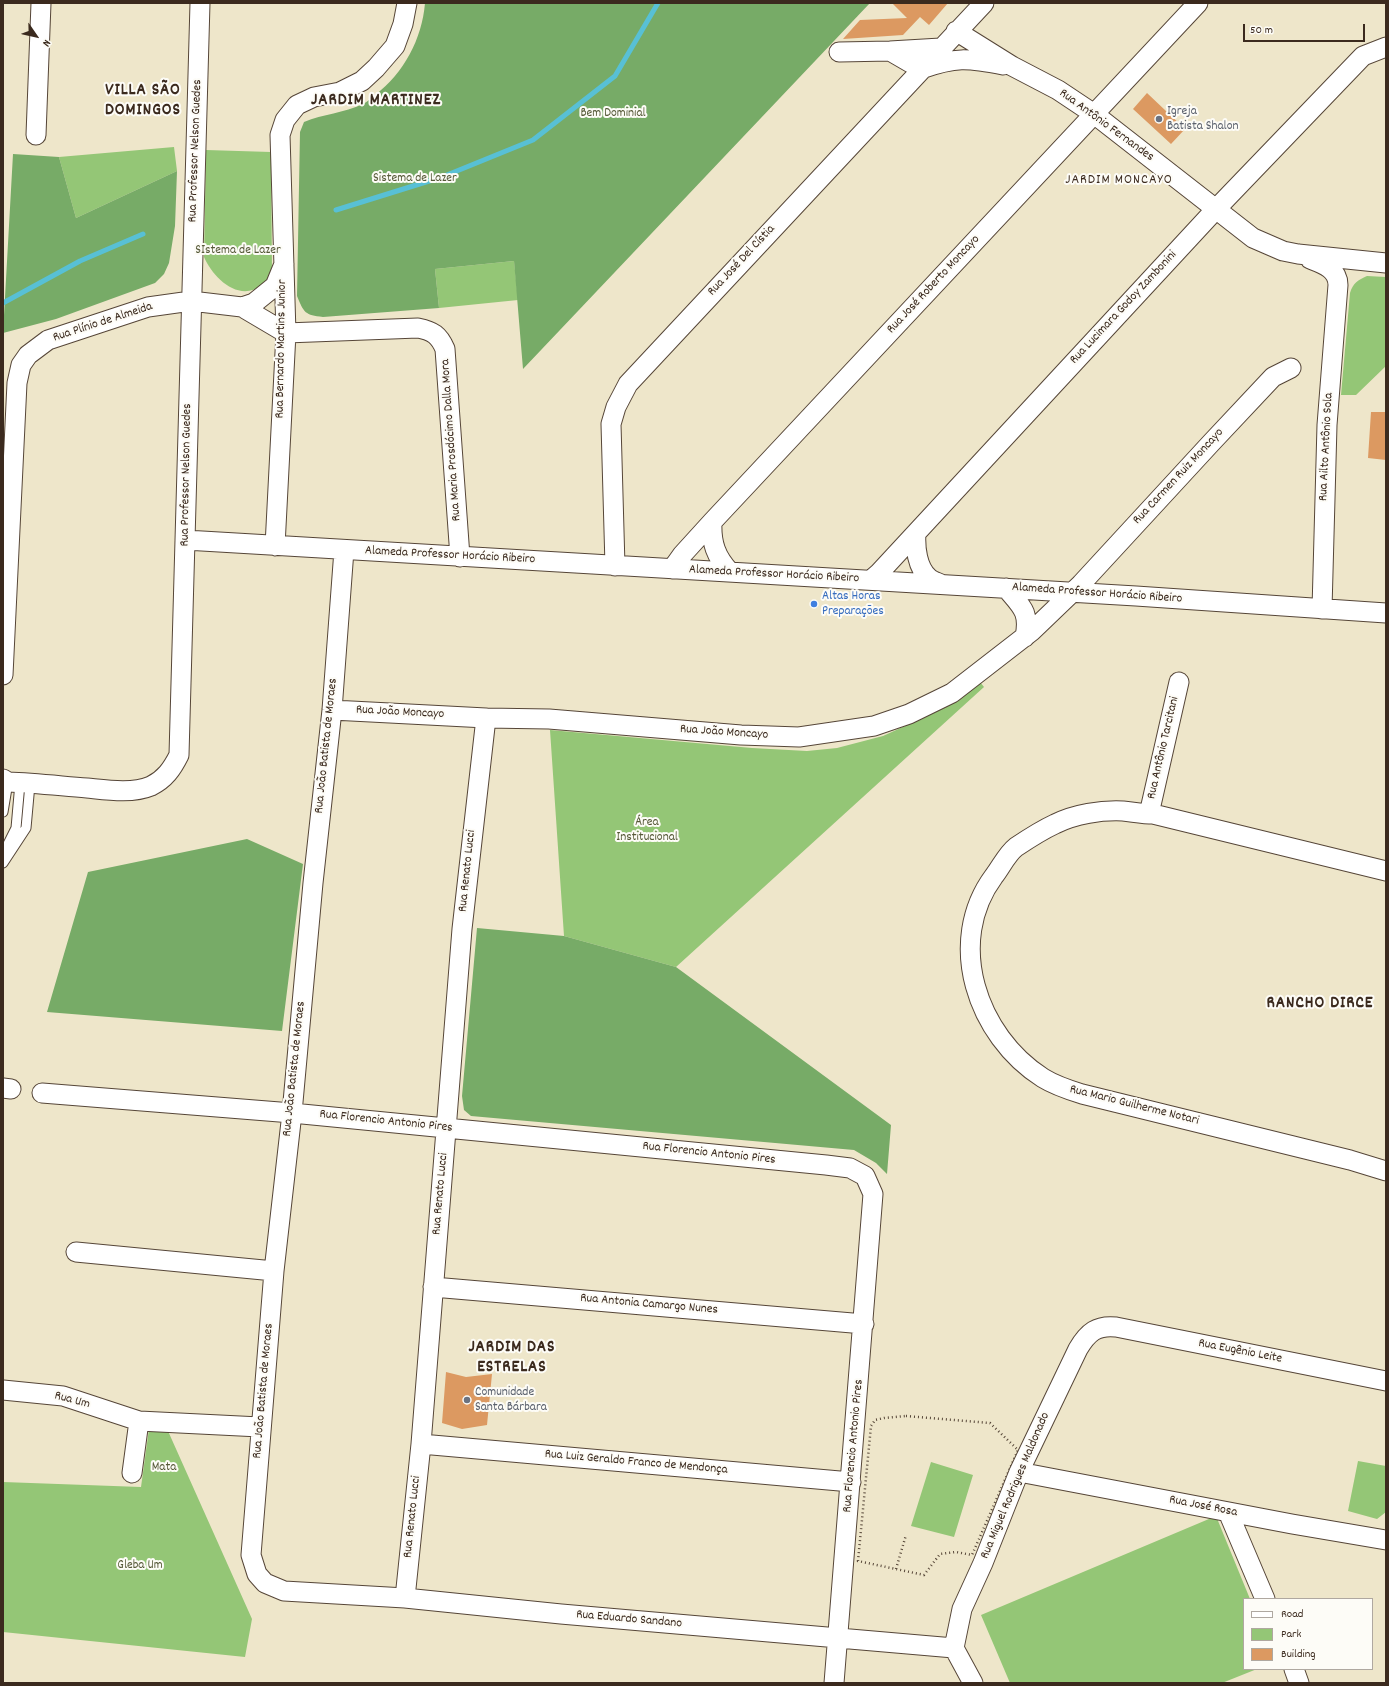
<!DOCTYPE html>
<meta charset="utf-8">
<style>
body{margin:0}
#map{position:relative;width:1389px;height:1686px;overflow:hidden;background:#eee6ca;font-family:Dekko,sans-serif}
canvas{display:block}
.frame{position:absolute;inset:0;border:4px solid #3b2a1e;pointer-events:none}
.legend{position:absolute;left:1243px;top:1598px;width:130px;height:72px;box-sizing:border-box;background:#fdfcf7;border:1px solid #afa8a0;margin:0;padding:5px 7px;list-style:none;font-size:12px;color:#3b2a1e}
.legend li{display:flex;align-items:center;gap:8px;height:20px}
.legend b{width:20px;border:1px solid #afa8a0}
.north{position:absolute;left:16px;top:16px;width:40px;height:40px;-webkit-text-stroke:3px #fdfcf7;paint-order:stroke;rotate:124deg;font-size:11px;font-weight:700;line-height:16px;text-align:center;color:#3b2a1e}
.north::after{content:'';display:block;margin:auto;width:14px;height:18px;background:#3b2a1e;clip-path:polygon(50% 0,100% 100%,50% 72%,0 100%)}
.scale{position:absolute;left:1243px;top:24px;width:122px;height:18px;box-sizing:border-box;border:2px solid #3b2a1e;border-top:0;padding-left:5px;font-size:12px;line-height:14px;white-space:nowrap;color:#3b2a1e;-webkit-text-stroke:3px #fdfcf7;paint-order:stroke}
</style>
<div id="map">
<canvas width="1389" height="1686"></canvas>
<div class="frame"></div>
<ul class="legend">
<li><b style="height:5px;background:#fff"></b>Road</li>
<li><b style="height:11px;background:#94c676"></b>Park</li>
<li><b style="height:11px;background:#dc9961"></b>Building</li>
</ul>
<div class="north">N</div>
<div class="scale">50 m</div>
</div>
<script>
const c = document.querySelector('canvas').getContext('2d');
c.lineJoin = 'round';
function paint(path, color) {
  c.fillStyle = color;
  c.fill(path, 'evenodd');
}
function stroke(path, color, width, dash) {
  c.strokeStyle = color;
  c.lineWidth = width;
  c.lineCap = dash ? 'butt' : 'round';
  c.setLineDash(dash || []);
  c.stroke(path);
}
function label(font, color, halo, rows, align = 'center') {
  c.font = font + ' Dekko,sans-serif';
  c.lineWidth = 4;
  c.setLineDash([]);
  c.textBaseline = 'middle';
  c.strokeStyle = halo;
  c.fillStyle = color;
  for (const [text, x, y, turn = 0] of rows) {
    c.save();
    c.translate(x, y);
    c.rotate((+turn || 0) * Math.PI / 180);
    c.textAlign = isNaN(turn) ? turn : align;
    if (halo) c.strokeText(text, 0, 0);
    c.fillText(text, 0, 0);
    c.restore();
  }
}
paint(new Path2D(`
 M174,147L177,171L76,218L59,157Z
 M206,150L271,152L272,273C269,277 266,282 262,285C239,303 213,278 204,257Z
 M514,261L518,300L439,308L435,269Z
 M1367,276L1386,277V366L1356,395H1341L1350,293C1353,283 1358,280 1367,276Z
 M980,682L984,687L676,967L564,936L550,730L752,748L807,751L837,748L883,736L916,721Z
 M149,1429L168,1431L252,1619L245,1657L3,1632V1482L141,1487Z
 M1358,1461L1386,1466V1512L1377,1519L1348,1511Z
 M931,1462L973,1475L954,1537L911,1526Z
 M1216,1516L1250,1599H1244V1669H1257L1222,1683H1010L981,1615Z`), '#94c676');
paint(new Path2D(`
 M425,3H870L523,369L514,261L435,269L439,308L323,317C305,315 304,313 297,296L300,132L304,122C323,114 344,113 363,104C367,102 371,98 375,95C404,73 422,39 425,3Z
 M13,154L59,157L76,218L177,171L175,226L169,263L164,274L155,283L56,319L3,333Z
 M247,839L303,864L282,1031L47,1012L88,872Z
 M477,928L564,936L676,967L891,1125L887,1174L876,1163L854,1150L471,1116L464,1110L462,1096Z`), '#77ab67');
stroke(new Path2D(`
 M336,210L442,177L533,140L615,76L658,3
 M3,303L80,261L143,234`), '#58c0d5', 5);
paint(new Path2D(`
 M892,3H948L929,25L920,17L903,35L843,39L860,20L907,18Z
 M1147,93L1185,129L1171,144L1133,109Z
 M1371,412H1386V460L1368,458Z
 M446,1372L466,1377L492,1374L487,1425L462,1429L442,1423Z`), '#dc9961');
const service = new Path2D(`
 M3,812L8,782
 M3,854L16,828L20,783
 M3,863L26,828L30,784`);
const minor = new Path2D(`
 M956,31L1012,66L1058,90L1094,114L1253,238L1283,251L1298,254L1386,263
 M890,51L921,69C956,57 967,58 1003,65
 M839,52L890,51L941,48
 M36,135L41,3
 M1310,259C1323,264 1338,269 1338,285L1327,425L1322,609
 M242,307L286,333L418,328C433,331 439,335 445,349L460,557
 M712,522C711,543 716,557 730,572
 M916,533C915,547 917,568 929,578C932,581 937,582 941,584
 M185,540L1136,596L1386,613
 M275,546L286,333L280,135L285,120L297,105L314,97L340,92L362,81L376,68L395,46L403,24L407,3
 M344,550L332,710L313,883L292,1113L274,1271L251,1555L257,1574L265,1583L284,1591L405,1598L561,1614L954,1648L973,1683
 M615,566L611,424L616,407L628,384L984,3
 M672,569L682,555L712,522L1198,3
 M871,580L879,573L1216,209L1363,56L1386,47
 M1006,588C1022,607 1030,612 1025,637
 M3,675L17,383L21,365L28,355L48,340L148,307L191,301L242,307L254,303L275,286L284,264
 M332,710L486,718L549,719L741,735L799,737L874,726L909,714L952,693L1032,631L1081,584L1211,443L1273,377L1291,368
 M3,779L8,782C35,783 61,786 87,788C107,790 132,794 151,786C165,779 172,769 179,755L200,3
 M1149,814L1179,682
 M1386,871L1153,814C1143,814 1133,812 1123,811C1101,810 1075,814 1055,824C1042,830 1028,839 1016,847C1007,854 1001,867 994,876C945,942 977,1036 1043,1078C1056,1086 1069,1090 1082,1094L1350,1160L1386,1171
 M3,1088L11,1089
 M42,1093L292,1113L826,1165L850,1168L865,1176L873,1194L834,1683
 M76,1252L274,1271
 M433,1287L864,1324
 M3,1390L63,1396L139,1421L260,1427
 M421,1444L851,1482
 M1019,1472L1292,1524L1386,1540
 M132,1473L139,1421
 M1228,1512L1265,1599
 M405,1598L421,1444L462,929L486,718
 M954,1648L962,1609L983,1563L1019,1472L1078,1349C1088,1332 1097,1325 1116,1327L1386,1381
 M1294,1669L1299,1683`);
stroke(service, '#564638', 11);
stroke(minor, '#564638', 21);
stroke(new Path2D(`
 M906,1416L990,1423L1018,1450L972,1555L956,1552L940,1554L924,1575L858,1561L871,1426L875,1420L884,1418Z
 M896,1569L906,1535`), '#564638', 2.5, [1, 3]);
stroke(service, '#fff', 9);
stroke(minor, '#fff', 19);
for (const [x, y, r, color] of [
 [1159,119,4,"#6b7280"],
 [814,604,4,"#3f7fe0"],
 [467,1400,4,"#6b7280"]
]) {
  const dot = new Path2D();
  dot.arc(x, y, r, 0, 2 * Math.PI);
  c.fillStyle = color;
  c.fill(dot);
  stroke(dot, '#fdfcf7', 1.5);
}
label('13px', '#5b616d', '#fdfcf7', [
 ["Igreja",1167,112],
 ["Batista Shalon",1167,127],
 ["Comunidade",475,1393],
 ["Santa Bárbara",475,1408]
], 'left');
label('13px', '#565938', '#fdfcf7', [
 ["Bem Dominial",613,114],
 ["Sistema de Lazer",415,179],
 ["SIstema de Lazer",238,251],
 ["Área",647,823],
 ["Institucional",647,838],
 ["Mata",164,1468],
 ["Gleba Um",140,1566]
]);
label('13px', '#3b2a1e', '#fdfcf7', [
 ["Rua Antônio Fernandes",1106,126,36],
 ["Rua Professor Nelson Guedes",196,151,-88],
 ["Rua José Del Cístia",742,261,-47],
 ["Rua José Roberto Moncayo",934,285,-47],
 ["Rua Lucimara Godoy Zambonini",1124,308,-47],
 ["Rua Plínio de Almeida",103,323,-18],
 ["Rua Bernardo Martins Junior",282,349,-89],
 ["Rua Maria Prosdócimo Dalla Mora",452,440,-94],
 ["Rua Ailto Antônio Sola",1327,447,-87],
 ["Rua Professor Nelson Guedes",187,475,-89],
 ["Rua Carmen Ruiz Moncayo",1179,477,-47],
 ["Alameda Professor Horácio Ribeiro",450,556,3],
 ["Alameda Professor Horácio Ribeiro",774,575,3],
 ["Alameda Professor Horácio Ribeiro",1097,594,4],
 ["Rua João Moncayo",400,713,3],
 ["Rua João Moncayo",724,733,4],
 ["Rua João Batista de Moraes",327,746,-84],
 ["Rua Antônio Tarcitani",1164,748,-77],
 ["Rua Renato Lucci",468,871,-84],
 ["Rua João Batista de Moraes",295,1069,-84],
 ["Rua Mario Guilherme Notari",1134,1106,14],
 ["Rua Florencio Antonio Pires",386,1122,6],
 ["Rua Florencio Antonio Pires",709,1154,6],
 ["Rua Renato Lucci",441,1194,-85],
 ["Rua Antonia Camargo Nunes",649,1305,5],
 ["Rua Eugênio Leite",1240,1352,11],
 ["Rua João Batista de Moraes",264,1391,-85],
 ["Rua Um",72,1401,15],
 ["Rua Florencio Antonio Pires",854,1446,-85],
 ["Rua Luiz Geraldo Franco de Mendonça",636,1463,5],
 ["Rua Miguel Rodrigues Maldonado",1016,1486,-67],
 ["Rua José Rosa",1203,1507,11],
 ["Rua Renato Lucci",413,1517,-84],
 ["Rua Eduardo Sandano",629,1620,5]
]);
label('13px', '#366cbe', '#fdfcf7', [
 ["Altas Horas",822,597],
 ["Preparações",822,612]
], 'left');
c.letterSpacing = '1px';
label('14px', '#3b2a1e', '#fdfcf7', [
 ["JARDIM MONCAYO",1119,181]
]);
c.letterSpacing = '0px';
c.letterSpacing = '1px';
label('bold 17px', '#3b2a1e', '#fdfcf7', [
 ["VILLA SÃO",143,92],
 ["DOMINGOS",143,112],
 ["JARDIM MARTINEZ",376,102],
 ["RANCHO DIRCE",1320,1005],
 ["JARDIM DAS",512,1349],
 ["ESTRELAS",512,1369]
]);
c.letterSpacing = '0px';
</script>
